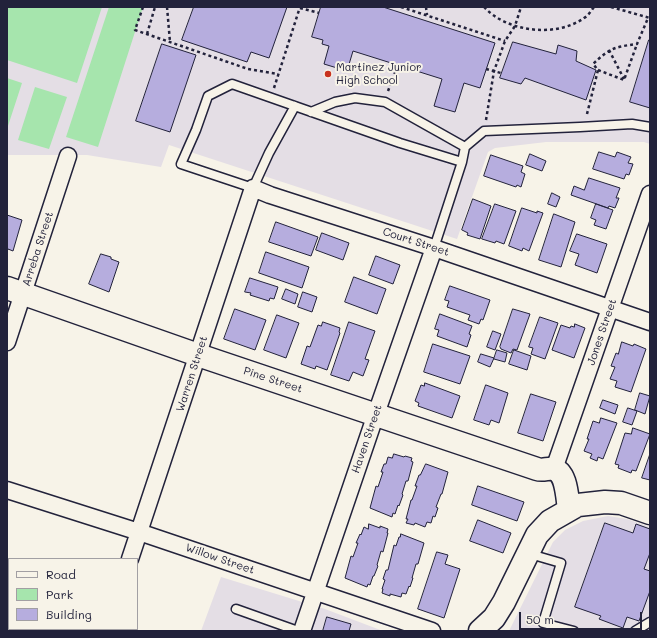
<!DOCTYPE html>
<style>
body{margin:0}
#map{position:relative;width:657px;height:638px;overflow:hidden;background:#f7f3e8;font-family:Mali,sans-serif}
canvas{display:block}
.frame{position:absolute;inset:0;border:8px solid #22223b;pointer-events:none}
.legend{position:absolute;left:8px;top:558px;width:130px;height:72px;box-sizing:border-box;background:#f7f3e8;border:1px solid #a29fa3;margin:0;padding:5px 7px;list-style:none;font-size:12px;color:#22223b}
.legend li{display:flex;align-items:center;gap:8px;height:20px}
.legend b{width:20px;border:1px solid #a29fa3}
.scale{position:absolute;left:519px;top:612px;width:123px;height:18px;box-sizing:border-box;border:2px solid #22223b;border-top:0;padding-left:5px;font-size:12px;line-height:14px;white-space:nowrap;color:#22223b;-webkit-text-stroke:3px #f7f3e8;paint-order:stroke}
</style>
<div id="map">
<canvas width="657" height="638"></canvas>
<div class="frame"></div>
<ul class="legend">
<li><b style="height:5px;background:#f7f3e8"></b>Road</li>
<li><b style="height:11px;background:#a6e5ad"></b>Park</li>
<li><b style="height:11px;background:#b6adde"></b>Building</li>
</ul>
<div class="scale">50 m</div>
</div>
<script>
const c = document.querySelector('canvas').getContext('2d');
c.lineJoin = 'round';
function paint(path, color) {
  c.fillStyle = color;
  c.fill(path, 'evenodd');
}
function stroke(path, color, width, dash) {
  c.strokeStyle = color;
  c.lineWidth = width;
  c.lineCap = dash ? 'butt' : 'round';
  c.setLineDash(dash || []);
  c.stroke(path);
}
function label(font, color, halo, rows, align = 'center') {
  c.font = font + ' Mali,sans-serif';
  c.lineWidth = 4;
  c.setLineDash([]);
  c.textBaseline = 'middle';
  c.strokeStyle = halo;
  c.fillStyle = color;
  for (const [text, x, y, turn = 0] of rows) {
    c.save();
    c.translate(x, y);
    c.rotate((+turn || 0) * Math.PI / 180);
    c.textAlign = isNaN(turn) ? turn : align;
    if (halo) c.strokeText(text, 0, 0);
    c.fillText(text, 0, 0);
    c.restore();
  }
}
paint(new Path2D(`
 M7,7H650V144L644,142H546L495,148L488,152L457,239L169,145L161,167L87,155H7Z
 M608,516L627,519L650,527V631H509L553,542L565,530L583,521Z
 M221,577L325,609L383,631H201Z`), '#e4dee5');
paint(new Path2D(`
 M8,7H102L77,83L7,60V11Z
 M109,7H143L98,147L66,137Z
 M7,78L22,83L7,129Z
 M35,87L67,97L49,149L18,140Z`), '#a6e5ad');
const building = new Path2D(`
 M194,7H287L269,58L251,52L247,62L182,40Z
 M321,7H383L495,43L480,88L464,83L455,112L434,106L442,79L353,51L347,71L324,64L329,46L322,44L323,40L312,37Z
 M649,40H650V108L630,102Z
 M513,42L556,54L558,45L577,51L576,61L596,70L586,100L525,78L521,84L500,78Z
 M162,44L196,55L170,132L136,121Z
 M599,152L615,157L617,152L631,157L628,163L633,164L629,175L626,174L624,179L593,169Z
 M530,154L546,161L542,171L526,165Z
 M491,155L523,166L521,172L525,174L521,187L517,185L516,187L484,176Z
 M589,178L620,188L616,198H619L615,208L609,206L608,208L571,195L574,186L584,190Z
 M552,193L560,197L556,207L548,204Z
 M473,199L491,206L480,239L467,235L468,233L462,230Z
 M495,204L516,211L504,244L496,241L495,243L482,239Z
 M596,204L613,210L606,229L594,225L596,220L591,218Z
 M522,208L537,213V211L543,213L529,251L523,248L522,251L509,246Z
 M554,214L575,222L561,267L539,260Z
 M7,215L22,220L13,251L8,249L7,252Z
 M276,222L318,237L311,256L269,242Z
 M322,233L349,243L343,260L316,250Z
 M577,234L607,244L597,273L575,265L579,254L570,251Z
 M266,252L309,267L302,288L259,273Z
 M101,254L111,257V259L119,262L109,292L89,284Z
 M376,256L400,265L393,284L369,275Z
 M354,277L386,289L377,314L345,302Z
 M250,278L278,287L274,299L270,298L269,301L250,295L251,293L245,292Z
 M450,286L490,300L483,320L481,319L479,324L468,320L470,315L447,307L449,301L445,300Z
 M286,289L298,294L295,304L282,299Z
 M303,292L317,297L312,312L298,307Z
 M235,309L266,320L255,350L224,339Z
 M513,309L530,314L517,350L513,349L511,353L501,349L500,347Z
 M440,314L472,326L469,334L471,335L467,347L437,336L439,330L435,329Z
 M277,315L299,323L286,358L264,350Z
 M540,317L558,323L545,359L531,354L533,348L529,347Z
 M323,322L340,328L339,332L340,333L327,370L316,366L315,369L301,364L307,346L310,347L318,325L321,326Z
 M349,322L375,331L365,359L369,360L363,376L353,372L349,381L331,375Z
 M575,324L585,328L574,358L552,350L561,325L570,328L571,326L574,327Z
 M493,331L501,334L495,350L487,347Z
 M622,342L633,346L634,344L646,349L631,392L615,387L617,381L610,379L615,367L611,366L616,353L618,354Z
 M433,344L470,356L460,384L424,372Z
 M497,350L507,353L505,362L494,359Z
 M514,350L531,356L527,370L509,364Z
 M481,354L494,358L490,367L478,362Z
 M425,383L460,396L452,418L418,406L419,403L415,401L421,385L424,386Z
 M486,385L508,393L499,423L491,420L489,425L474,420Z
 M640,393L650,396L645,414L635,410Z
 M531,394L556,402L543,441L518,433Z
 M603,400L618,405L615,414L600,408Z
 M628,408L637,411L632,425L623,422Z
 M601,418L617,423L603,459L598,457L597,461L590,458L592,454L584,451L589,439H587L593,421L599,423Z
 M633,428L650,434L636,471L632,470L631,473L618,468L619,465L615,464L625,433L631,434Z
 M394,454L404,457L405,456L412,458L411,461L413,462L408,481H406L402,494L403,495L399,506L398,505L395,514L393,513L392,517L370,508L376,486L378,487L383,472H381L384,464H386L388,457L392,458Z
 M650,454V480L642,478Z
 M426,464L448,472L442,494H441L436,507L438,508L435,517L433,516L431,523L427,522L425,527L415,523L414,525L406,523L408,519H406L411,500H412L417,486H415L419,475H420Z
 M478,486L524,502L517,521L472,505Z
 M478,520L511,533L503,553L470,541Z
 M605,523L633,533L636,524L650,529V553L644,569L650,571V591L639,621L627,617L623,628L599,619L601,616L575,607Z
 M369,524L380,528V526L388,529L387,533H388L383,552L381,551L377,565L378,566L374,576H373L370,585L368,584L367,587L345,578L351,556L353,557L358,543H356L360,534L361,535L364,527L368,529Z
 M401,534L424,543L418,564H416L412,578H413L410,587L409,586L406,594L402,593L401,597L390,594V596L382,593L383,589H382L385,580L383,579L386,570H388L394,545L396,546L399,537H400Z
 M437,552L448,555L445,564L460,569L444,618L418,609Z
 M327,617L351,624L349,631H323Z`);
paint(building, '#b6adde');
stroke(building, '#22223b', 1);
const lane = new Path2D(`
 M295,106L269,153L253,188L181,164L196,130L208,96L232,84L400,143L462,162
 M311,112L335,102L355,98L385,102L465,147
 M434,248L462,162L465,147L484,131L580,127L632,124L650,127
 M530,554L561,563L543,623L574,631
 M236,609L298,631
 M635,631L650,622`);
const street = new Path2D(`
 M7,342L68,156
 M554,469L650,194
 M7,490L139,532L432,631
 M130,559L253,188L270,195L434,248L650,322
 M105,631L106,629
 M302,631L376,414L434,248`);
const secondary = new Path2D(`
 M7,288L198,355L537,469C543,471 548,468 553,469C567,472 567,498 569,509
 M480,631L494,618L504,602L537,535L550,521L578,505L605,502L621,503L650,513`);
stroke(lane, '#22223b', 11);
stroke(street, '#22223b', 19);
stroke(secondary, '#22223b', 25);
stroke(new Path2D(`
 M143,7L135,30L248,69L278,74
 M167,7L170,42
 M401,7L505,41
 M426,7L427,15
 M484,7C507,32 556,38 584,18C588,16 591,11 594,7
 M611,7L650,18
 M300,8L319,13
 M147,34L155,7
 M609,50L624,79
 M598,70L624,80L637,44
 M274,88L300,7
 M388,91L398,65
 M587,114L598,70L593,64C610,48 614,47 637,44L648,18
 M486,120L494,71L505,41L515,26L521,7`), '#22223b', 2.5, [3, 3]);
stroke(lane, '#f7f3e8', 8);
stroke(street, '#f7f3e8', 16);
stroke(secondary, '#f7f3e8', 22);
stroke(new Path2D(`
 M486,69L501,73`), '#22223b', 2.5, [3, 3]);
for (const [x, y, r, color] of [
 [328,74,4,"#c8321e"]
]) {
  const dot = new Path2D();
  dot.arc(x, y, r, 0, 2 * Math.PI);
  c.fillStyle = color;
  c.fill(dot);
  stroke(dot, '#f7f3e8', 1.5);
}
label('11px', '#22223b', '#f7f3e8', [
 ["Martinez Junior",336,68],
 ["High School",336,81]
], 'left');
label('11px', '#22223b', '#f7f3e8', [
 ["Court Street",416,242,18],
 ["Arreba Street",38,249,-72],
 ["Jones Street",602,332,-71],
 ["Warren Street",192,374,-72],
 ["Pine Street",273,380,18],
 ["Haven Street",367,439,-71],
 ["Willow Street",220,559,19]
]);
</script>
